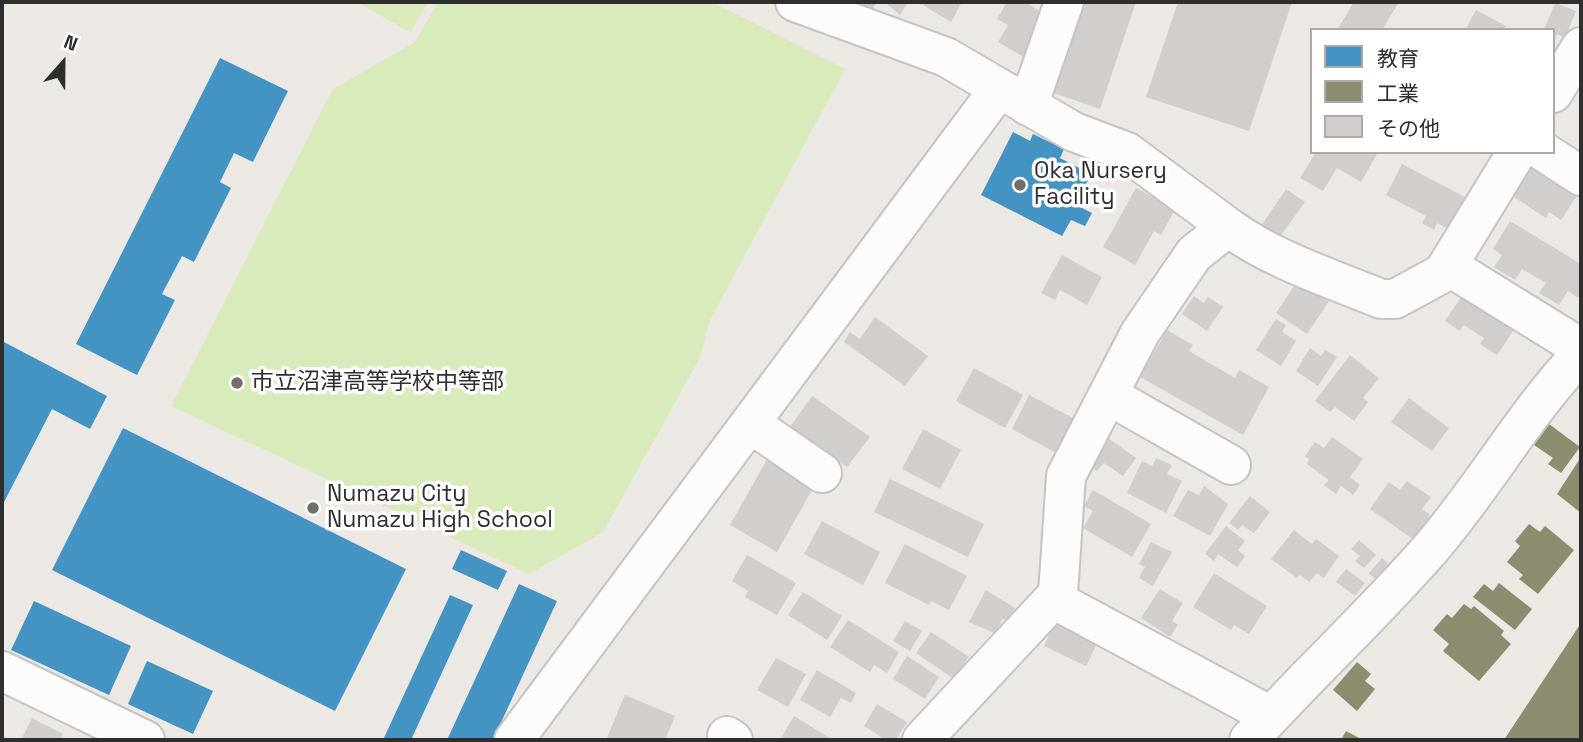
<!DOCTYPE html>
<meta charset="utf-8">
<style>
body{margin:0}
#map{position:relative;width:1583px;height:742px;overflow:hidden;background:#ece8e4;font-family:"Space Grotesk","Noto Sans JP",sans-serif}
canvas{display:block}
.frame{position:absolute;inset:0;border:4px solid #2e2e2e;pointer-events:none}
.legend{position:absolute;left:1310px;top:28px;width:245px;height:126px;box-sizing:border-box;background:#fff;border:2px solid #ababab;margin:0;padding:9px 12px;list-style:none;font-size:21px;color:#2e2e2e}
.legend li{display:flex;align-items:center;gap:14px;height:35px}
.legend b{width:35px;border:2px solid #ababab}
.north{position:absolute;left:28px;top:28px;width:70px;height:70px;-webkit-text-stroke:5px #fff;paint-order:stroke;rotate:21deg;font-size:19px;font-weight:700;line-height:28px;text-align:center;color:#2e2e2e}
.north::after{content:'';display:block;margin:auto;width:24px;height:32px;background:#2e2e2e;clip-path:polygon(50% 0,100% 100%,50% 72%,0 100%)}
</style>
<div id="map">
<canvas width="1583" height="742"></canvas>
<div class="frame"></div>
<ul class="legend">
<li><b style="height:19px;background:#4393c3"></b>教育</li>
<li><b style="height:19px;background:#8c8c6e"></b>工業</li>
<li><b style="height:19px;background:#d1cecb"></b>その他</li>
</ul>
<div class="north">N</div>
</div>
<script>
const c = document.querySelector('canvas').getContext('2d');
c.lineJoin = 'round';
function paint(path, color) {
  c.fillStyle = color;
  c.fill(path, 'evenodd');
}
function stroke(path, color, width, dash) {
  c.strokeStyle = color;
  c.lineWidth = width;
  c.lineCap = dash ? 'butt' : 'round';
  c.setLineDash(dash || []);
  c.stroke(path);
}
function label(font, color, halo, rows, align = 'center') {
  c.font = font + ' "Space Grotesk","Noto Sans JP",sans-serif';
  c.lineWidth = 7;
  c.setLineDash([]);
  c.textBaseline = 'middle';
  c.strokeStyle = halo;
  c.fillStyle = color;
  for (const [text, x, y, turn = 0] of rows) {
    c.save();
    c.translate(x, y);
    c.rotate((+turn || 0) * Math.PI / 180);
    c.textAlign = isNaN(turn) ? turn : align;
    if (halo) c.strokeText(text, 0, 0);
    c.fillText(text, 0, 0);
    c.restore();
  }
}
paint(new Path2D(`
 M357,2H428L410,32Z
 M438,2H712L845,69L710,320L699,359L603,532L529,574L171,406L333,89L415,42Z`), '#d9eabb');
paint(new Path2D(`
 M220,58L288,91L253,162L234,153L220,182L231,188L194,262L182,256L162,294L175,300L137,375L76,344Z
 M1013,132L1030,141L1033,134L1064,149L1060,158L1091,174L1076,205L1092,213L1085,226L1071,220L1062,236L981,195Z
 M2,341L107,396L90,429L52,409L2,506Z
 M123,428L406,569L335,711L52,570Z
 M461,550L507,571L498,590L452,569Z
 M519,584L557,601L493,740H447Z
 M450,595L473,605L411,740H383Z
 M34,601L131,646L109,695L11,650Z
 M147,661L213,691L193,734L128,704Z`), '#4393c3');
paint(new Path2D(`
 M1549,424L1580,447L1561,473L1548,464L1553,458L1534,445Z
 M1581,457V513L1557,494Z
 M1529,524L1540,532L1545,526L1574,550L1538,594L1519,579L1523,575L1507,562L1520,546L1515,541Z
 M1499,583L1532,609L1515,630L1473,597L1484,584L1493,591Z
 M1464,604L1471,609L1474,606L1504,631L1501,635L1511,644L1479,681L1443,651L1449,644L1433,630L1447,614L1452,618Z
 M1581,623V740H1504Z
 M1357,662L1371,674L1365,681L1375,689L1357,711L1333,690Z
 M1346,731L1363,740H1341Z`), '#8c8c6e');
paint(new Path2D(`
 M858,2H877L872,10Z
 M885,2H908L900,15Z
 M925,2H962L951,22L923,5Z
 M1007,2H1025L1050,17L1025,58L998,42L1008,25L997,19Z
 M1077,2H1136L1100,109L1048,91Z
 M1178,2H1292L1249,131L1146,97Z
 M1354,2H1399L1382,30H1337Z
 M1555,3L1576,11L1565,38L1557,34L1553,44V30H1544Z
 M1476,10L1506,26L1504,30H1465Z
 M1316,152H1373L1377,154L1361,182L1337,168L1323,191L1300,178Z
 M1534,160L1580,191L1561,220L1549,212L1546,218L1511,195Z
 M1402,164L1465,197L1449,229L1437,223L1434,230L1422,223L1426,216L1386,195Z
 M1136,188L1175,209L1161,235L1154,231L1135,265L1103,247Z
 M1286,189L1305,202L1279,238L1261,226Z
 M1510,221L1581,264V292L1578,298L1568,291L1559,305L1539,293L1546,283L1522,269L1515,280L1494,267L1502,255L1493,249Z
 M1062,255L1102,277L1087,305L1060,290L1055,300L1041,293Z
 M1298,280L1329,301L1307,334L1276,313Z
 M1468,287L1520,321L1497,355L1480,344L1484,338L1464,325L1460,331L1445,321Z
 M1194,296L1204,303L1208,297L1223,307L1207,331L1182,314Z
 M875,317L928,356L905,386L844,342L850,332L860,339Z
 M1276,319L1286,325L1282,332L1296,341L1281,366L1256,350Z
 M1167,330L1193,345L1189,351L1235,378L1239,370L1269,387L1243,435L1140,377Z
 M1310,348L1321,356L1325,350L1337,357L1318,386L1296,371Z
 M1350,355L1379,378L1363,398L1368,402L1354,421L1335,407L1330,412L1315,401Z
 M974,368L1023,395L1005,428L956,401Z
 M1029,395L1077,420L1058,454L1012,429Z
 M812,396L870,437L847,467L790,427Z
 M1409,398L1449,428L1432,451L1391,422Z
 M923,429L961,450L940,489L902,469Z
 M1332,437L1363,459L1350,477L1360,485L1353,495L1341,486L1336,494L1324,485L1329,480L1307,464L1309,459L1305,456L1315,442L1324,448Z
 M1108,438L1136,458L1123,476L1104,463L1097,471L1090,466Z
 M769,456L816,483L777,552L730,525Z
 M1156,458L1172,465L1167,474L1182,481L1166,513L1127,493L1142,461L1152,466Z
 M890,479L984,524L968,557L874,512Z
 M1407,481L1431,497L1422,509L1431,515L1414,540L1370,509L1389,482L1400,490Z
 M1204,486L1228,504L1210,536L1173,516L1188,490L1199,495Z
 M1093,490L1151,524L1132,557L1083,528L1093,511L1084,506Z
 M1250,496L1270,512L1254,533L1242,525L1238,530L1229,523Z
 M822,521L880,552L863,585L804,554Z
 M1226,526L1245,541L1238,550L1245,556L1237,567L1218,554L1214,561L1205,554Z
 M1294,530L1312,544L1316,539L1339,556L1324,578L1317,573L1309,582L1300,575L1297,578L1271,559Z
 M1359,540L1376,555L1364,568L1355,561L1360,556L1351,549Z
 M1151,542L1172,552L1153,586L1139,578L1145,567L1139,564Z
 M905,544L967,576L949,610L931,601L929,605L885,583Z
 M747,555L796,583L777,615L745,597L748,591L732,581Z
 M1382,558L1391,566L1378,582L1369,573Z
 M1346,569L1365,583L1355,596L1336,582Z
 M1214,573L1267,606L1249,634L1234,625L1231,630L1193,607Z
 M1160,589L1183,603L1172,621L1178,625L1170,637L1141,618Z
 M986,590L1015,608L1007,620L1002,619L996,634L969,622Z
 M803,592L842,616L827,640L788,615Z
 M1057,618L1100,638L1086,666L1044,646Z
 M848,620L899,652L887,673L874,665L870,672L830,647Z
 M905,621L922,631L910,651L893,641Z
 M931,632L969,657L954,679L916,653Z
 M907,656L939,677L925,699L893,679Z
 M776,658L806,674L788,707L757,690Z
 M817,670L856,693L851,703L841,698L830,717L800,700Z
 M625,695L675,716L665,740H606Z
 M877,704L907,722L896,740H886L864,726Z
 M794,716L833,740H780Z
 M32,718L63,734L60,740H21Z`), '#d1cecb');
const minor = new Path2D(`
 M795,2L946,57L1074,132L1127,152L1228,227
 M1553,93L1581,47
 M1028,106L1064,2
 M1544,152L1581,176
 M1448,266L1581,348
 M1108,395L1231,465
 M751,424L822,473
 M1053,599L1271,716
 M2,671L145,740
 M727,736L733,740
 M514,740L999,89
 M922,740L1058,594L1066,476L1140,333L1194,254L1228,227C1273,260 1330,278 1381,299H1395L1443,273L1517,152
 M1249,740C1308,674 1374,614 1432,547C1485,485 1525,413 1581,354`);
stroke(minor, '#c5c4c5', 42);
stroke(minor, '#fcfcfb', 38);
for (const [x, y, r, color] of [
 [1020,185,7,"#706f6e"],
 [237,383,7,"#706f6e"],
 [313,508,7,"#706f6e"]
]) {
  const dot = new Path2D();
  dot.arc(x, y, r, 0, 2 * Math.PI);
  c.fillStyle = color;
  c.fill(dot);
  stroke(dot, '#fff', 2.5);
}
label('23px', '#2e2e2e', '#fff', [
 ["Oka Nursery",1034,172],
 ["Facility",1034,198],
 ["市立沼津高等学校中等部",251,383],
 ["Numazu City",327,495],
 ["Numazu High School",327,521]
], 'left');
</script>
